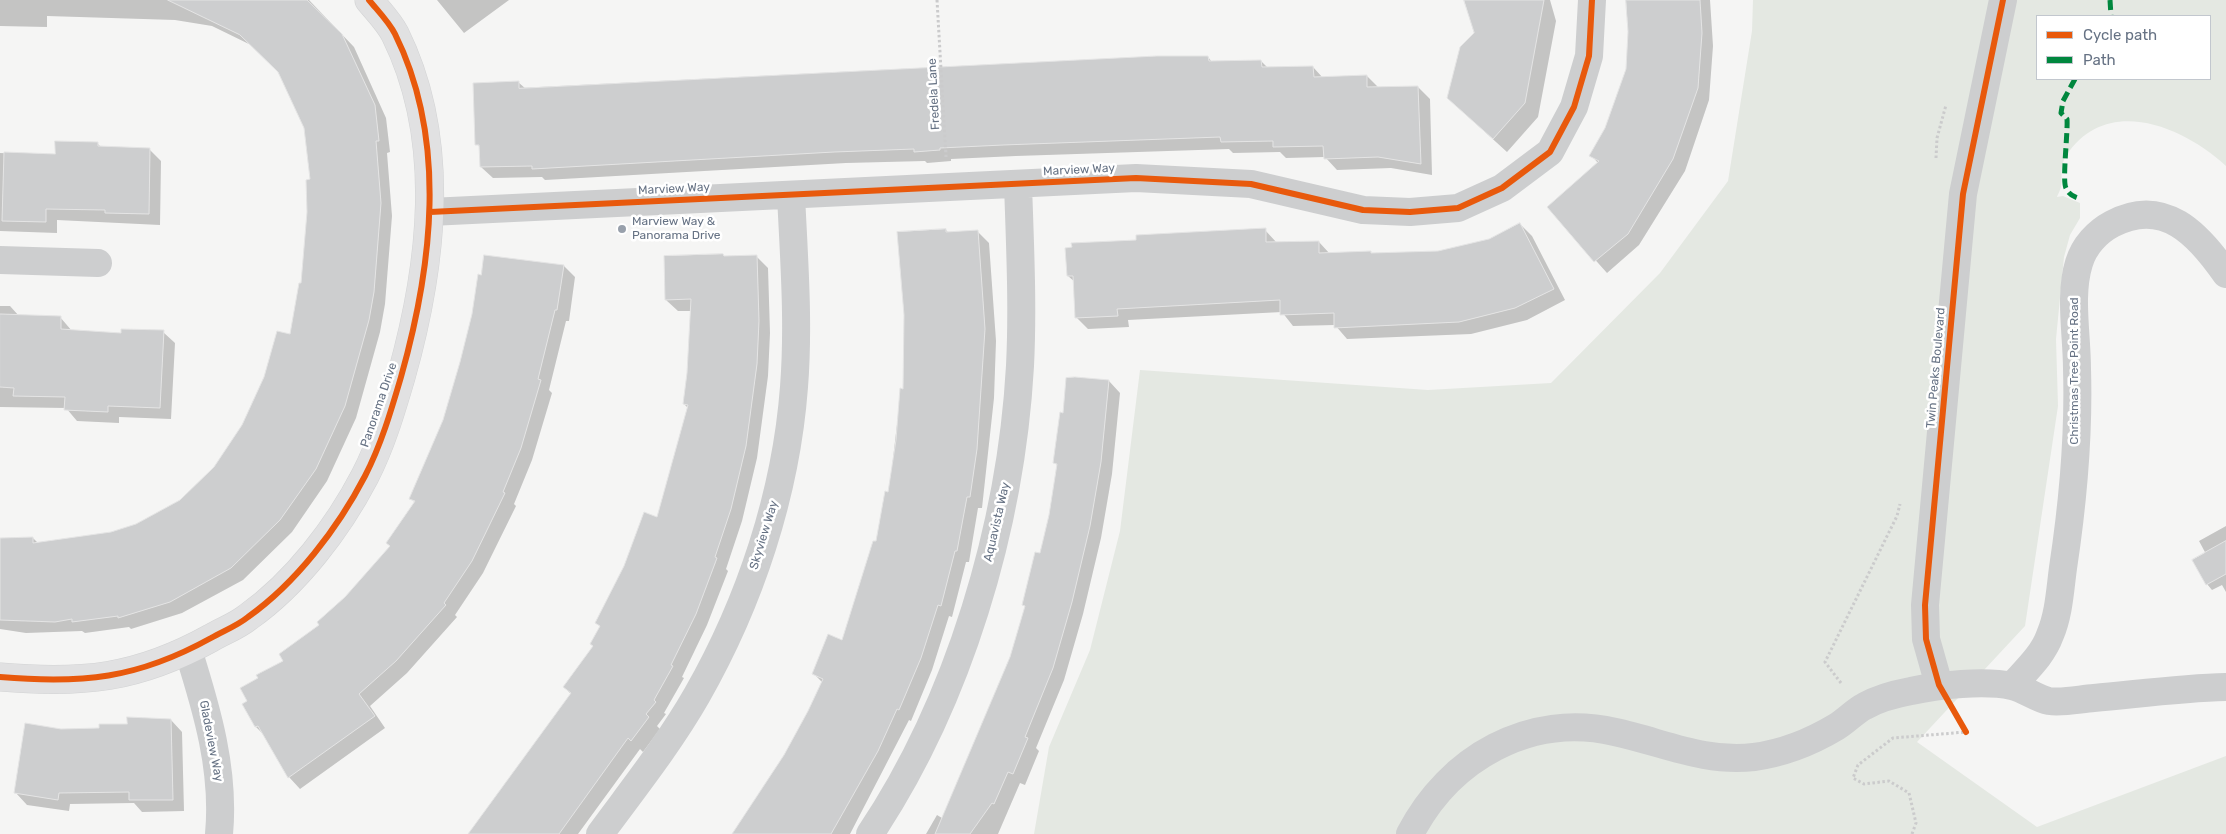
<!DOCTYPE html>
<style>
body{margin:0}
#map{position:relative;width:2226px;height:834px;overflow:hidden;background:#f5f5f4;font-family:Rubik,sans-serif}
canvas{display:block}
.legend{position:absolute;left:2036px;top:15px;width:175px;height:65px;box-sizing:border-box;background:#fff;border:1px solid #c2c7ce;margin:0;padding:6px 9px;list-style:none;font-size:15px;color:#667284}
.legend li{display:flex;align-items:center;gap:10px;height:25px}
.legend b{width:25px;border:1px solid #c2c7ce}
</style>
<div id="map">
<canvas width="2226" height="834"></canvas>
<ul class="legend">
<li><b style="height:6px;background:#e8590c"></b>Cycle path</li>
<li><b style="height:6px;background:#00873e"></b>Path</li>
</ul>
</div>
<script>
const c = document.querySelector('canvas').getContext('2d');
c.lineJoin = 'round';
function paint(path, color) {
  c.fillStyle = color;
  c.fill(path, 'evenodd');
}
function stroke(path, color, width, dash) {
  c.strokeStyle = color;
  c.lineWidth = width;
  c.lineCap = dash ? 'butt' : 'round';
  c.setLineDash(dash || []);
  c.stroke(path);
}
function label(font, color, halo, rows, align = 'center') {
  c.font = font + ' Rubik,sans-serif';
  c.lineWidth = 5;
  c.setLineDash([]);
  c.textBaseline = 'middle';
  c.strokeStyle = halo;
  c.fillStyle = color;
  for (const [text, x, y, turn = 0] of rows) {
    c.save();
    c.translate(x, y);
    c.rotate((+turn || 0) * Math.PI / 180);
    c.textAlign = isNaN(turn) ? turn : align;
    if (halo) c.strokeText(text, 0, 0);
    c.fillText(text, 0, 0);
    c.restore();
  }
}
paint(new Path2D(`
 M1753,0H2226V166C2183,126 2106,94 2066,156C2059,167 2063,175 2061,186C2061,189 2058,194 2057,197L2063,196L2080,203V218L2070,235L2064,257L2056,339L2058,406L2025,626L1917,742L2037,827L2226,756V834H1034L1049,747L1090,650L1120,531L1140,370L1428,390L1551,383L1660,273L1728,181L1752,31ZM2037,16H2210V79H2037Z`), '#e4e8e2');
paint(new Path2D(`
 M0,0H309L354,47L386,118L390,152L387,153L392,216L385,304L380,332L356,418L327,481L292,532L243,580L182,613L131,629L129,627L85,633L82,631L26,633L0,629V539L33,538L38,543L111,533L136,525L181,501L215,468L243,426L291,336L303,284L311,181L306,128L280,72L253,46L212,26L175,20L47,16V27L0,26Z
 M437,0H509L464,33Z
 M1465,0H1550L1556,21L1538,117L1507,152L1463,112L1476,33Z
 M1627,0H1710L1713,46L1709,100L1685,171L1639,245L1607,273L1548,207L1598,163L1591,155L1607,129L1627,69L1630,32Z
 M1208,57L1212,62L1261,61L1268,68L1313,67L1323,78L1367,76L1379,88L1418,87L1430,99L1432,175L1391,168L1337,170L1325,157L1286,158L1280,152L1233,153L1229,149L1016,156L951,159V161L927,163L925,161L846,163L545,180L542,177L493,178L481,167V148L477,144L518,82L526,89Z
 M98,144L102,148L150,150L161,161L160,225L57,220V233L0,231V153L56,155Z
 M1520,224L1532,236L1565,300L1527,320L1471,334L1347,339L1335,325L1293,326L1282,312L1128,320L1129,327L1088,329L1076,317L1075,282L1068,276L1138,241L1265,230L1277,243L1319,242L1330,254L1439,252L1489,240Z
 M946,230L949,233L978,232L989,243L996,341L994,398L982,508H978L969,562H966L952,617L949,616L932,670L911,721L909,720L850,834H734L785,756L823,683L814,674L843,642L877,543L889,493L901,390H904Z
 M756,256L768,268L770,333L768,376L757,458L742,521L726,569L728,571L707,625L682,677L684,678L664,713L666,714L657,726L660,729L643,752L640,749L578,834H470L571,694L564,687L594,646L601,627L596,623L657,519L688,408L684,404L689,374L691,311H678L666,300Z
 M564,266L575,277L569,321H566L549,390L552,393L532,460L514,504L516,506L483,573L455,615L457,617L407,673L370,706L385,728L300,789L289,777L264,735L256,727L285,661L321,625L391,546L415,503L411,498Z
 M0,306H10L19,316L60,317L72,331L122,334L163,332L175,343L171,419L119,417V423L77,421L66,408L0,407Z
 M1109,381L1120,393L1112,474L1101,538L1083,614L1064,680L1036,748L1039,751L1025,785L1020,783L998,834H926L937,815L942,818L1011,658L1050,516L1058,466L1055,463L1064,415Z
 M2226,526V592L2222,585L2212,590L2207,584L2206,554L2199,541Z
 M129,718L171,720L182,732L184,811L142,812L134,803L70,804L69,811L27,805L16,793L61,730L100,729L129,725Z`), '#0003');
const building = new Path2D(`
 M168,0H307L342,34L375,105L379,141H376L381,203L374,292L369,320L345,406L316,469L280,520L231,568L170,602L118,618V616L72,622V619L55,622L0,620V538L33,537V543L111,532L136,524L180,500L214,467L242,425L264,377L277,331L290,334L299,283H301L307,212L306,180L310,179L304,128L278,72L240,35Z
 M1464,0H1544L1525,103L1493,139L1447,98L1460,47L1474,33Z
 M1626,0H1700L1702,33L1698,88L1673,159L1628,234L1594,262L1547,207L1599,161L1589,156L1605,128L1626,69L1628,32Z
 M1157,56H1208L1209,61L1261,60L1262,67L1313,66L1314,77L1367,75V87L1418,86L1421,164L1378,157L1324,159L1323,146L1273,147V141L1221,142L1220,137L1003,145L940,148V150L914,152V149L834,152L532,169V166L480,167L479,145H475L473,83L519,81V88Z
 M55,141L98,142V146L150,148L149,214L105,213V210L46,209V222L2,221L4,152L55,154Z
 M1520,223L1554,289L1515,308L1459,322L1334,328V313L1280,315V300L1117,309L1118,316L1075,318L1073,276H1067L1065,248L1072,247L1071,243L1136,240V235L1266,228V242L1319,241V253L1371,251V253L1438,251L1489,239Z
 M946,229V232L978,230L985,329L977,449L970,497H967L957,551H955L941,606L938,605L921,658L899,710L897,709L878,751L831,834H732L784,755L808,711L823,679L812,674L828,634L842,640L873,541H876L885,491L888,492L896,440L900,388L903,389L904,315L897,232Z
 M723,254L724,256L757,255L759,321L757,364L746,446L731,509L715,557L717,558L696,614L671,665L673,666L654,700L656,702L646,714L649,717L631,741L628,738L559,834H468L571,693L563,687L593,646L590,644L600,626L595,623L624,566L644,512L657,517L688,405L683,404L687,373L691,299L665,300L664,256Z
 M484,255L564,265L557,310H555L538,379L541,380L521,448L503,492L505,493L472,561L444,603L446,605L396,661L359,694L375,716L288,778L258,726L255,727L242,704L247,701L240,688L258,678L256,675L283,661L279,654L319,625L317,622L345,597L390,546L386,543L415,501L409,499L443,420L460,362L472,314L478,274L481,275Z
 M0,314L61,316V329L121,333V329L164,330L160,408L108,406V412L64,410L65,397L13,396L14,388L0,387Z
 M1075,377L1109,380L1101,462L1090,526L1072,602L1053,668L1025,737L1028,738L1013,774L1008,772L994,804L992,803L970,834H935L1010,657L1025,606L1022,605L1035,552L1040,553L1049,515L1057,464L1053,463L1060,412L1063,413L1066,378Z
 M2226,541V574L2206,585L2192,560Z
 M127,717L171,719L173,800H129V792L59,793L58,800L14,793L25,723L61,729L99,728V724H127Z`);
paint(building, '#cdcecf');
stroke(building, '#e4e4e4', 1);
const secondary = new Path2D(`
 M0,677C82,684 137,679 211,638C223,631 237,626 248,617C296,583 338,528 365,476C381,445 391,411 401,377C432,267 448,141 395,34C389,22 378,11 369,0`);
stroke(secondary, '#d2d3d4', 29);
stroke(new Path2D(`
 M937,0L946,157
 M1936,158L1937,138L1946,105
 M1841,683L1825,662L1897,516L1900,504
 M1912,834L1916,823L1909,793L1889,781L1864,784L1853,778L1858,765L1893,738L1966,732`), '#cbcbcc', 3, [2.5, 2.5]);
stroke(new Path2D(`
 M430,212L1136,178L1251,184L1363,210L1410,212L1458,208L1502,188L1550,152L1574,107L1589,56L1592,0
 M0,260L98,263
 M188,650C207,710 225,771 219,834
 M1939,685L1926,639L1925,605L1963,194L2003,0
 M2012,686C2026,670 2043,655 2050,635C2059,614 2060,590 2063,568C2073,502 2079,435 2077,369C2077,335 2069,295 2079,263C2084,246 2097,232 2112,224C2164,196 2199,235 2226,274
 M600,834C633,789 669,744 697,695C750,602 786,494 794,387C799,323 794,259 791,195
 M870,834C959,701 1011,526 1020,366C1023,306 1020,245 1018,184
 M1410,834C1449,758 1530,712 1615,732C1662,742 1705,763 1754,757C1783,753 1811,742 1836,727C1846,721 1855,711 1865,706C1879,698 1895,694 1911,691C1939,685 1984,680 2012,686C2025,689 2037,699 2049,701C2063,703 2080,699 2094,698C2138,694 2182,688 2226,687`), '#cdcecf', 28);
stroke(secondary, '#e1e1e2', 28);
stroke(new Path2D(`
 M2110,0L2111,16
 M2075,79L2063,101L2061,113L2067,119C2068,133 2062,181 2066,188C2069,195 2074,197 2081,199`), '#00873e', 5, [10, 5]);
stroke(new Path2D(`
 M430,212L1136,178L1251,184L1363,210L1410,212L1458,208L1502,188L1550,152L1574,107L1589,56L1592,0
 M0,677C82,684 137,679 211,638C223,631 237,626 248,617C296,583 338,528 365,476C381,445 391,411 401,377C432,267 448,141 395,34C389,22 378,11 369,0
 M1966,732L1939,685L1926,639L1925,605L1963,194L2003,0`), '#e8590c', 6);
for (const [x, y, r, color] of [
 [622,229,5,"#98a0ab"]
]) {
  const dot = new Path2D();
  dot.arc(x, y, r, 0, 2 * Math.PI);
  c.fillStyle = color;
  c.fill(dot);
  stroke(dot, '#fff', 2);
}
label('12px', '#667284', '#fff', [
 ["Fredela Lane",934,94,-93],
 ["Marview Way",1079,170,-3],
 ["Marview Way",674,189,-3],
 ["Twin Peaks Boulevard",1936,368,-85],
 ["Christmas Tree Point Road",2075,371,-90],
 ["Panorama Drive",379,405,-71],
 ["Aquavista Way",997,522,-77],
 ["Skyview Way",764,535,-73],
 ["Gladeview Way",211,741,79]
]);
label('12px', '#667284', '#fff', [
 ["Marview Way &",632,222],
 ["Panorama Drive",632,236]
], 'left');
</script>
